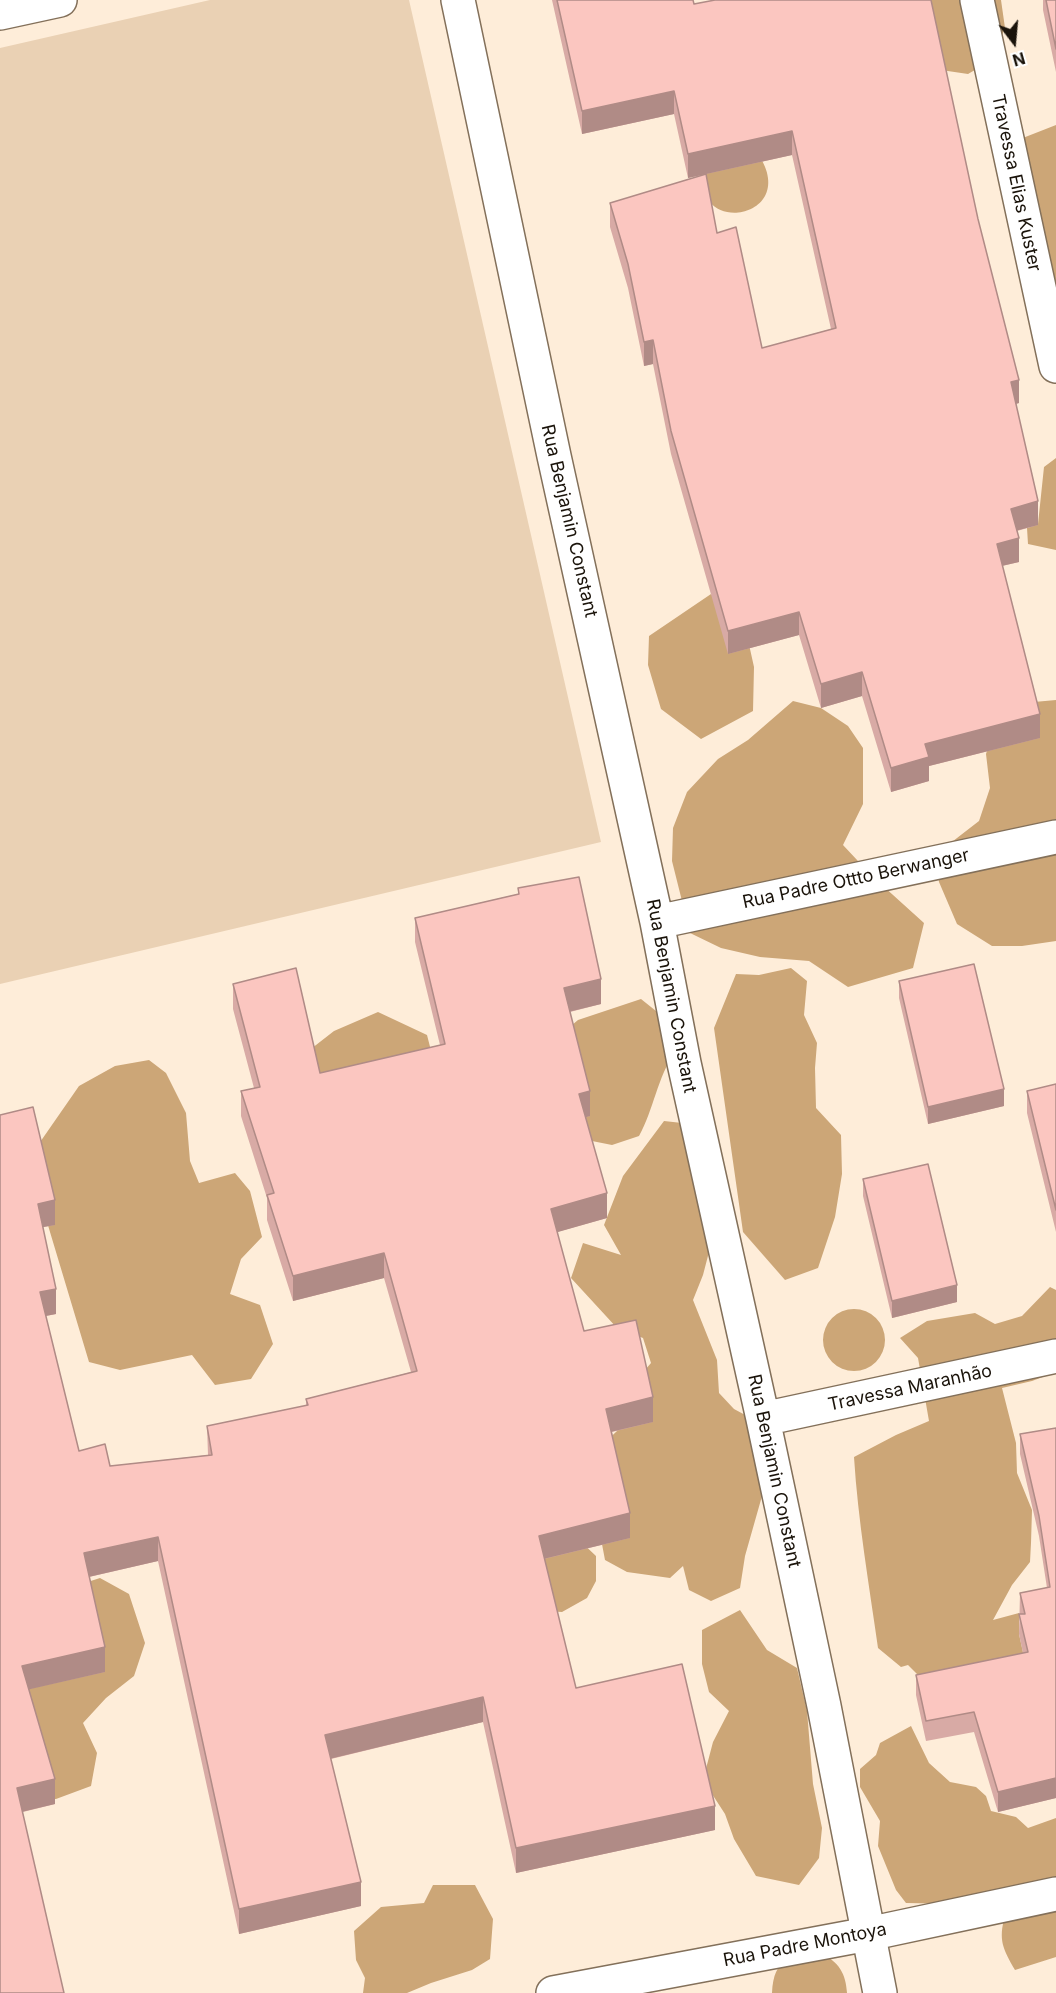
<!DOCTYPE html>
<meta charset="utf-8">
<style>
body{margin:0}
#map{position:relative;width:1056px;height:1993px;overflow:hidden;background:#feedd9;font-family:Inter,sans-serif}
canvas{display:block}
.north{position:absolute;left:984px;top:12px;width:60px;height:60px;-webkit-text-stroke:4px #fff;paint-order:stroke;rotate:164deg;font-size:16px;font-weight:700;line-height:24px;text-align:center;color:#1a130a}
.north::after{content:'';display:block;margin:auto;width:21px;height:27px;background:#1a130a;clip-path:polygon(50% 0,100% 100%,50% 72%,0 100%)}
</style>
<div id="map">
<canvas width="1056" height="1993"></canvas>
<div class="north">N</div>
</div>
<script>
const c = document.querySelector('canvas').getContext('2d');
c.lineJoin = 'round';
function paint(path, color) {
  c.fillStyle = color;
  c.fill(path, 'evenodd');
}
function stroke(path, color, width, dash) {
  c.strokeStyle = color;
  c.lineWidth = width;
  c.lineCap = dash ? 'butt' : 'round';
  c.setLineDash(dash || []);
  c.stroke(path);
}
function label(font, color, halo, rows, align = 'center') {
  c.font = font + ' Inter,sans-serif';
  c.lineWidth = 4.5;
  c.setLineDash([]);
  c.textBaseline = 'middle';
  c.strokeStyle = halo;
  c.fillStyle = color;
  for (const [text, x, y, turn = 0] of rows) {
    c.save();
    c.translate(x, y);
    c.rotate((+turn || 0) * Math.PI / 180);
    c.textAlign = isNaN(turn) ? turn : align;
    if (halo) c.strokeText(text, 0, 0);
    c.fillText(text, 0, 0);
    c.restore();
  }
}
paint(new Path2D(`
 M210,0H409L601,842L0,984V48Z`), '#ead1b4');
paint(new Path2D(`
 M926,0H1001L1005,28L992,60L968,74L941,70Z
 M1056,125V293L1010,143Z
 M760,157C799,221 687,237 705,167Z
 M1056,458V550L1028,544L1027,528L1038,524L1044,467Z
 M711,594L744,622L754,667L753,711L701,739L661,709L648,665L649,636Z
 M1056,700V941L1022,946H992L957,924L939,882L935,855L979,821L990,788L986,754L1001,705Z
 M793,701L821,708L848,726L863,748V804L843,845L872,876L924,923L913,968L848,987L809,961L760,957L721,948L690,933L672,861L673,828L687,792L718,759L748,740Z
 M791,968L807,981L804,1015L817,1043L815,1068L816,1108L841,1135L842,1174L835,1217L818,1268L785,1280L743,1232L714,1028L736,974L759,975Z
 M641,999L666,1019L675,1052C657,1078 654,1109 639,1136L612,1145L587,1140L558,1037L578,1020Z
 M378,1012L427,1035L439,1082L391,1143L298,1059L334,1031Z
 M149,1060L166,1073L186,1113L190,1161L199,1183L235,1173L250,1191L262,1237L241,1259L230,1294L260,1305L273,1344L251,1379L215,1385L192,1355L120,1370L89,1362L44,1212L20,1171L79,1086L115,1066Z
 M664,1121L691,1124L716,1225L703,1275L693,1300L717,1360L719,1393L734,1409L747,1416L764,1489L745,1556L740,1588L711,1601L689,1590L683,1566L670,1578L627,1572L605,1560L598,1523L596,1451L617,1431L623,1400L633,1384L651,1363L643,1338L617,1328L571,1278L583,1243L621,1255L604,1225L623,1176Z
 M1050,1287L1056,1290V1372L1032,1381L1002,1388L1016,1443L1017,1473L1032,1510L1031,1543L1030,1562L1012,1585L993,1620L1019,1613V1634L1026,1666L924,1681L908,1665L901,1667L878,1648C869,1584 858,1521 854,1457L896,1435L929,1421L918,1358L900,1338L927,1321L975,1313L995,1324L1022,1316Z
 M823 1340a31 31 0 1 1 62 0a31 31 0 1 1-62 0Z
 M577,1538L596,1556V1581L587,1598L562,1612L529,1610L513,1549Z
 M100,1578L129,1594L145,1643L134,1676L106,1698L83,1723L97,1753L91,1786L56,1799H26L19,1738L33,1656L69,1588Z
 M740,1610L767,1650L797,1668L807,1711L813,1784L822,1828L819,1858L799,1885L756,1876L734,1839L725,1814L703,1780L713,1742L729,1711L709,1692L702,1664V1630Z
 M911,1726L929,1763L950,1782L976,1787L986,1796L991,1811L1016,1817L1028,1828L1056,1818V1957L1015,1970C1003,1949 998,1940 1005,1916L960,1904L906,1903L896,1890L878,1846L880,1821L860,1787V1769L876,1755L880,1743Z
 M433,1885H475L493,1919L490,1959L472,1970L431,1983L407,1993H363L365,1978L356,1960L354,1931L381,1907L424,1903Z
 M821,1953C839,1962 846,1974 847,1993H772C774,1956 790,1959 821,1953Z`), '#cca677');
const minor = new Path2D(`
 M458,0L554,456L657,922L684,1063L763,1419L824,1706L880,1993
 M977,0L1056,366
 M0,13L60,0
 M657,922L1056,837
 M763,1419L1056,1356
 M553,1993L868,1934L1056,1894`);
stroke(minor, '#83705a', 36);
stroke(minor, '#fff', 33);
paint(new Path2D(`
 M552,0H693L694,4L978,219L1019,403L1016,404L1038,525L1017,531L1019,562L1002,566L1040,738L929,766V781L891,792L862,696L821,708L799,635L728,654L671,454L653,364L644,366L628,288L610,227V203L717,233L762,348L831,329L792,155L688,178L674,114L582,134Z
 M1043,0H1056V72L1043,10Z
 M518,888L601,1004L570,1012L590,1116L586,1117L607,1218L557,1232L584,1331L653,1422L612,1432L630,1538L544,1559L576,1688L715,1830L516,1873L483,1722L331,1759L361,1906L239,1934L158,1561L89,1577L105,1672L29,1689L55,1804L23,1812L0,1993V1115L55,1225L43,1227L56,1314L46,1316L79,1451L110,1466L208,1455L207,1426L306,1406V1399L411,1372L384,1278L293,1301L267,1220V1198L241,1116V1091L254,1088L233,1009V984L320,1073L440,1045L415,942V918L518,894Z
 M899,981L1004,1106L928,1124L899,998Z
 M1056,1084V1232L1027,1113V1091Z
 M863,1179L957,1302L892,1318L863,1196Z
 M1056,1428V1798L998,1812L974,1732L926,1741L916,1695V1675L1023,1653L1019,1634L1020,1593L1047,1588L1039,1536L1020,1454V1434Z`), '#d8aaa5');
paint(new Path2D(`
 M674,91V114L582,134V111Z
 M792,131V155L688,178V154Z
 M653,340V364L644,366V342Z
 M1019,380V403L1011,405V382Z
 M1038,501V525L1011,532V509Z
 M1019,538V562L997,567V544Z
 M799,612V635L728,654V631Z
 M862,672V696L821,708V684Z
 M1040,714V738L929,766V781L891,792V768L925,744Z
 M601,979V1004L564,1013V988Z
 M1004,1089V1106L928,1124V1107Z
 M590,1091V1116L579,1119V1094Z
 M607,1193V1218L551,1234V1209Z
 M55,1200V1225L38,1228V1204Z
 M384,1253V1278L293,1301V1276Z
 M957,1285V1302L892,1318V1301Z
 M56,1289V1314L40,1317V1292Z
 M653,1397V1422L606,1433V1409Z
 M630,1513V1538L539,1560V1536Z
 M158,1537V1561L84,1578V1553Z
 M105,1647V1672L22,1691V1666Z
 M483,1697V1722L325,1760V1735Z
 M1056,1778V1798L998,1812V1792Z
 M55,1779V1804L17,1813V1788Z
 M715,1806V1830L516,1873V1848Z
 M361,1882V1906L239,1934V1909Z`), '#b08b86');
const building = new Path2D(`
 M557,0H693L694,4L715,0H931L978,219L1019,380L1011,382L1038,501L1011,509L1019,538L997,544L1040,714L925,744L929,757L891,768L862,672L821,684L799,612L728,631L671,431L653,340L644,342L628,264L610,203L706,174L717,233L736,227L762,348L836,328L792,131L688,154L674,91L582,111Z
 M1046,0H1056V49Z
 M579,877L601,979L564,988L590,1091L579,1094L607,1193L551,1209L584,1331L636,1320L653,1397L606,1409L630,1513L539,1536L576,1688L682,1664L715,1806L516,1848L483,1697L325,1735L361,1882L239,1909L158,1537L84,1553L105,1647L22,1666L55,1779L17,1788L64,1993H0V1115L33,1107L55,1200L38,1204L56,1289L40,1292L79,1451L105,1444L110,1466L212,1455L207,1426L308,1405L306,1399L417,1371L384,1253L293,1276L267,1195L274,1193L241,1091L260,1087L233,984L296,968L320,1073L445,1044L415,918L519,894L518,888Z
 M974,964L1004,1089L928,1107L899,981Z
 M1056,1084V1210L1027,1091Z
 M928,1164L957,1285L892,1301L863,1179Z
 M1056,1428V1778L998,1792L974,1712L926,1721L916,1675L1028,1652L1019,1614H1025L1020,1593L1050,1587L1039,1516L1020,1434Z`);
paint(building, '#fbc6c0');
stroke(building, '#b08b86', 1.5);
label('18px', '#1a130a', '#fff', [
 ["Travessa Elias Kuster",1016,183,78],
 ["Rua Benjamin Constant",569,521,77],
 ["Rua Padre Ottto Berwanger",856,879,-12],
 ["Rua Benjamin Constant",671,996,79],
 ["Travessa Maranhão",910,1388,-12],
 ["Rua Benjamin Constant",774,1471,78],
 ["Rua Padre Montoya",805,1945,-11]
]);
</script>
